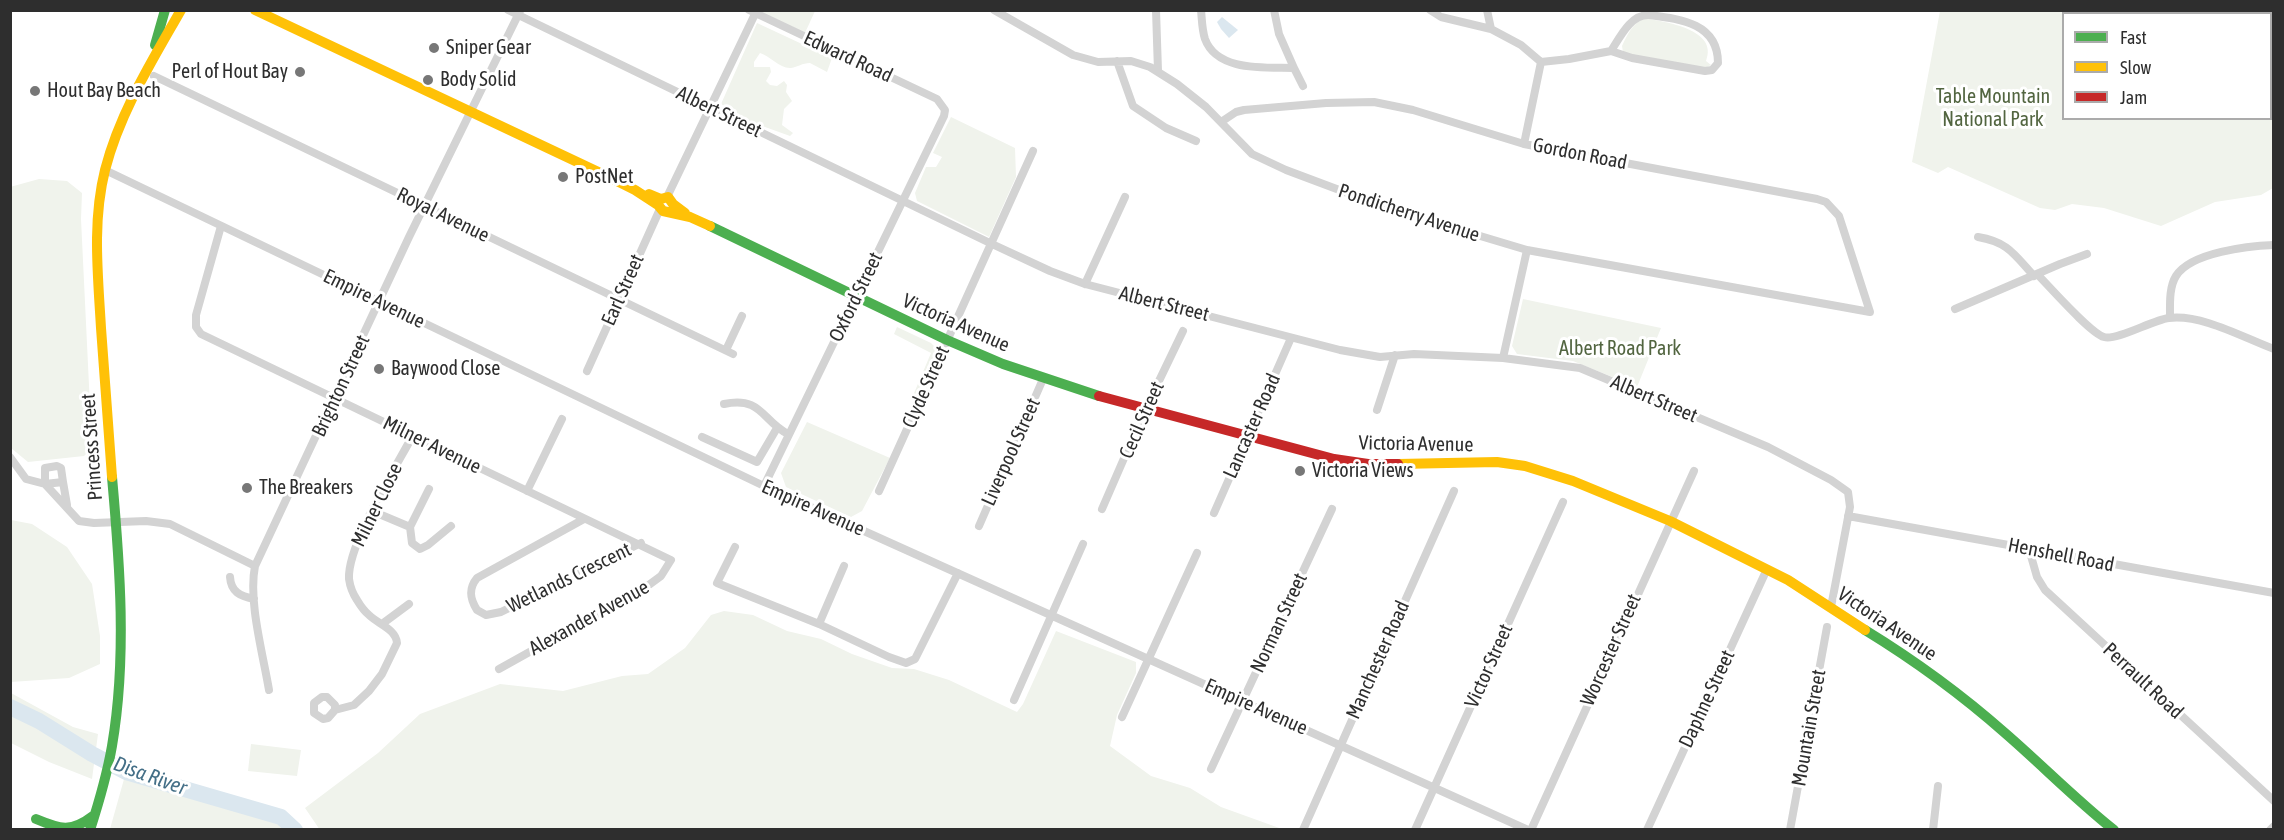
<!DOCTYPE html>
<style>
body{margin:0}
#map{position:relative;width:2284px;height:840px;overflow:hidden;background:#fff;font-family:"Asap Condensed",sans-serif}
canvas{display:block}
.frame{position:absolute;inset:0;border:12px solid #2e2e2e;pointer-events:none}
.legend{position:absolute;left:2062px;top:12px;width:210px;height:108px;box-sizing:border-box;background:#fff;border:2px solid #ababab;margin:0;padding:8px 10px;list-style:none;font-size:18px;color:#2e2e2e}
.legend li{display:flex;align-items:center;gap:12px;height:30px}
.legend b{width:30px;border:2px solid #ababab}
</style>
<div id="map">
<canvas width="2284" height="840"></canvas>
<div class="frame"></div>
<ul class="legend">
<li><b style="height:8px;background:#4caf50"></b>Fast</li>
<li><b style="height:8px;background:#ffc107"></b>Slow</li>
<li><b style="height:8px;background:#c62828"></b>Jam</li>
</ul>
</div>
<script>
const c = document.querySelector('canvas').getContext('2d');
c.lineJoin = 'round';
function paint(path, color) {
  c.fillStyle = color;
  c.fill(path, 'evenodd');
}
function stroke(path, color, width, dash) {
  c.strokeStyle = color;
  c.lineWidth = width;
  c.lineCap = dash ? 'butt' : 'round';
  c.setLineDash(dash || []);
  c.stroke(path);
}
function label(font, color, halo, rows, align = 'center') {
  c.font = font + ' "Asap Condensed",sans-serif';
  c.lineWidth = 6;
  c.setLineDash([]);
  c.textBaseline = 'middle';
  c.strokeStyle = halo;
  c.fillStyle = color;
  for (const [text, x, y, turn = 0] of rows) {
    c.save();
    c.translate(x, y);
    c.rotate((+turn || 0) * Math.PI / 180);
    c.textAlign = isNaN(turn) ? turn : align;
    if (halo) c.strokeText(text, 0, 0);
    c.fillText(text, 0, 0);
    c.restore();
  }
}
paint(new Path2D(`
 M759,11H815L805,33Z
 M1940,11H2273V188L2261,195L2215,202L2161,226L2104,208L2072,204L2055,210L2040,208L1948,167L1938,173L1912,162ZM2064,14H2270V118H2064Z
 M1644,18C1665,22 1719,29 1706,61L1711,65L1705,68L1630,55L1623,52L1622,46C1628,33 1632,25 1644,18Z
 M757,23L832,58L827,72L810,63C802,63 798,67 791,68C780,69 770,56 760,53L754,62V67H770L771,72L766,81L770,85L777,86L784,81L787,85L786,92L792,101L784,109L782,125L793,133L790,136L743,119L721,104Z
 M951,117L1015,148L1016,177L989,237L917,201L915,193L926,167H936L942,157L933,153Z
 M39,179L67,181L82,193L81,219L92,448L84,456L28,462L11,448L10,187Z
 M1523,299L1661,328L1637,387L1573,361L1517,354L1512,346Z
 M897,327L931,343L936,348V355L916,400L912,398L931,353L894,334Z
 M807,422L890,458L862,511L851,517L786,487L781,473Z
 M11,520L32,524L67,547L92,584L100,636V664L69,678L11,682Z
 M724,611L753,615L787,631L821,639L852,654L892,668L914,669L949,680L1017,712L1023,704L1056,631L1136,662V673L1117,715L1110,746L1151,776L1190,788L1221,807L1282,829L320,830L305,808L378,753L420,714L500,684L563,691L622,676L648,674L685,648L711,615Z
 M11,693L73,727L98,734L92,779L49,762L11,743Z
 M251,744L301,750L297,776L248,771Z
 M126,772L281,817L295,829H110Z`), '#f0f3ec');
paint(new Path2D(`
 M1222,17L1238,30L1229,38L1221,29L1217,22Z`), '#dbe7ef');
stroke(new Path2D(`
 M10,707L39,721L92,754L126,772L281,817L295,830`), '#dbe7ef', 16);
stroke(new Path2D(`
 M508,10L992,244L1050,271L1085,284L1340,350L1380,357L1414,354L1503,358L1580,368L1768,447L1831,480L1848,492L1850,507L1831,607
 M749,10L937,99L945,110L944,116L764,486
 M994,10L1073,55L1098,62L1131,61L1150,67L1177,84L1206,107L1252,154L1286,170L1390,209L1527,250L1870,312L1839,216L1826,202L1817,199L1524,144L1413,110L1374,102L1326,103L1244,110L1236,112L1221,122
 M1156,10L1158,71
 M1201,10C1202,20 1202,30 1205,39C1217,72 1266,67 1294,68L1303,86
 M1274,10L1279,34L1294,68
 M1430,10L1441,17L1491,29
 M1487,10L1491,29L1521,45L1541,62L1569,59L1611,51L1632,58L1705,71L1712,70L1718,63C1718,23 1680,19 1649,15C1631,14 1620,37 1611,51
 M1117,61L1133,106L1166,128L1196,141
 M154,76L733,354
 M1524,144L1541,62
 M105,170L764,486L1528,830
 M667,197L755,14
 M221,226L196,315V327L201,334L671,560L661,576L646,587L499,669
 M1978,237C2008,242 2014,254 2034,276
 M2037,274C2050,287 2090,333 2104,337C2117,341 2152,320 2169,318C2202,314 2244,338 2274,349
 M1085,284L1125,197
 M1955,309L2060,264L2087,254
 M2170,317C2170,304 2169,287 2176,276C2191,252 2249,246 2274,245
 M726,350L742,316
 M1503,358L1527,250
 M587,371L660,209
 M724,404C762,396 762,421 788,434
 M1377,410L1395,355
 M702,437L757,462L777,428
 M10,457L26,479L45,484L79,521L94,523L146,521L170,524L255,566
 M57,466L61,468L63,482L45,484V468Z
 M63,482L67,505
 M527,491L562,419
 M879,491L1033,151
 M1102,509L1145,410L1183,331
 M372,511L410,527L412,543L420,549L428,545L451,526
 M1214,513L1291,338
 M1848,516L2274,593
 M584,519L477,578C468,589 470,599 477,610L486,615L501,612L641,543
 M979,526L1043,379
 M410,527L429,489
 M735,547L717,583L819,624L889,657L906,663L915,659L958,573
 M2029,549L2037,577L2045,590L2274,801
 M230,577C231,592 240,596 254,599
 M382,624L409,604
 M819,624L844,566
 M269,690C263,654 248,601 255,566L409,237L520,11
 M1014,700L1083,544
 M335,710V705L327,697H322L314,703V713L323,719L328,718L335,710L354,705L369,691L382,674L397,643C396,629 378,624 369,615C364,611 360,605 357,600C353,594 350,586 349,579C347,545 396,467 413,435
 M1122,717L1197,553
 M1211,769L1332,509
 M1303,830L1454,491
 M1415,830L1563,502
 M1531,830L1694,471
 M1647,830L1767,569
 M1790,830L1827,627
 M1933,830L1938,786
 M2270,830L2274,826`), '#d3d3d3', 8);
stroke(new Path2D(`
 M155,45L165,10
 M710,226L947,340L1003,364L1099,396
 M1865,630C1914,660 1962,695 2005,733C2042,765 2076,800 2114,830
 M36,819C60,829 71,833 93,816
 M90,830C99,802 107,775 112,746C127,658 120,566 112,477`), '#4caf50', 10);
stroke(new Path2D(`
 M255,10L609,177L635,190L658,205L663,211L690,217L710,226
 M649,194L661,199L668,197L673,204L685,213
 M1398,464L1497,462L1525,466L1573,481L1670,521L1788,580L1865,630
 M112,477C108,428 105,378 101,328C98,275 92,222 105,170C120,112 152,61 181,10`), '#ffc107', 10);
stroke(new Path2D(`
 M1099,396L1334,459L1368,464H1398`), '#c62828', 10);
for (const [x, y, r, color] of [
 [434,48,6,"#777"],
 [300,72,6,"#777"],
 [428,80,6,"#777"],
 [35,91,6,"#777"],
 [563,177,6,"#777"],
 [379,369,6,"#777"],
 [1300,471,6,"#777"],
 [247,488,6,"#777"]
]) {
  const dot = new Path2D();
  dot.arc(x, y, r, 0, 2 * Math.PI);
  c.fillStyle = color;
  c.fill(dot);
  stroke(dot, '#fff', 2);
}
label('20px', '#2e2e2e', '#fff', [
 ["Sniper Gear",446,48],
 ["Perl of Hout Bay",288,72,"right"],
 ["Body Solid",440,80],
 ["Hout Bay Beach",47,91],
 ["PostNet",575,177],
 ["Baywood Close",391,369],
 ["Victoria Views",1312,471],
 ["The Breakers",259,488]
], 'left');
label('20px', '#2e2e2e', '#fff', [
 ["Edward Road",848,57,25],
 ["Albert Street",719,112,26],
 ["Gordon Road",1580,154,11],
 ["Pondicherry Avenue",1409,213,18],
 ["Royal Avenue",443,215,26],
 ["Earl Street",623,290,-66],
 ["Oxford Street",856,297,-64],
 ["Empire Avenue",374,299,26],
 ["Albert Street",1164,304,14],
 ["Victoria Avenue",956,323,24],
 ["Brighton Street",341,386,-65],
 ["Clyde Street",926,387,-66],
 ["Albert Street",1654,399,23],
 ["Cecil Street",1142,420,-66],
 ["Lancaster Road",1252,426,-66],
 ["Victoria Avenue",1416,444,1],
 ["Milner Avenue",432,445,26],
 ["Princess Street",92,447,-94],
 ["Liverpool Street",1011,452,-66],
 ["Milner Close",377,505,-64],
 ["Empire Avenue",813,508,24],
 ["Henshell Road",2061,555,11],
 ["Wetlands Crescent",569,578,-26],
 ["Alexander Avenue",589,618,-29],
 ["Norman Street",1279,623,-65],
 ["Victoria Avenue",1887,624,34],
 ["Worcester Street",1611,650,-66],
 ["Manchester Road",1378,660,-66],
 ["Victor Street",1489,666,-66],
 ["Perrault Road",2143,681,43],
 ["Daphne Street",1707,699,-65],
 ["Empire Avenue",1256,707,24],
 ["Mountain Street",1809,728,-80]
]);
label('20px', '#526540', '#fff', [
 ["Table Mountain",1993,97],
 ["National Park",1993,120],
 ["Albert Road Park",1620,349]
]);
label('italic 21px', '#446f87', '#fff', [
 ["Disa River",150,776,20]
]);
</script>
